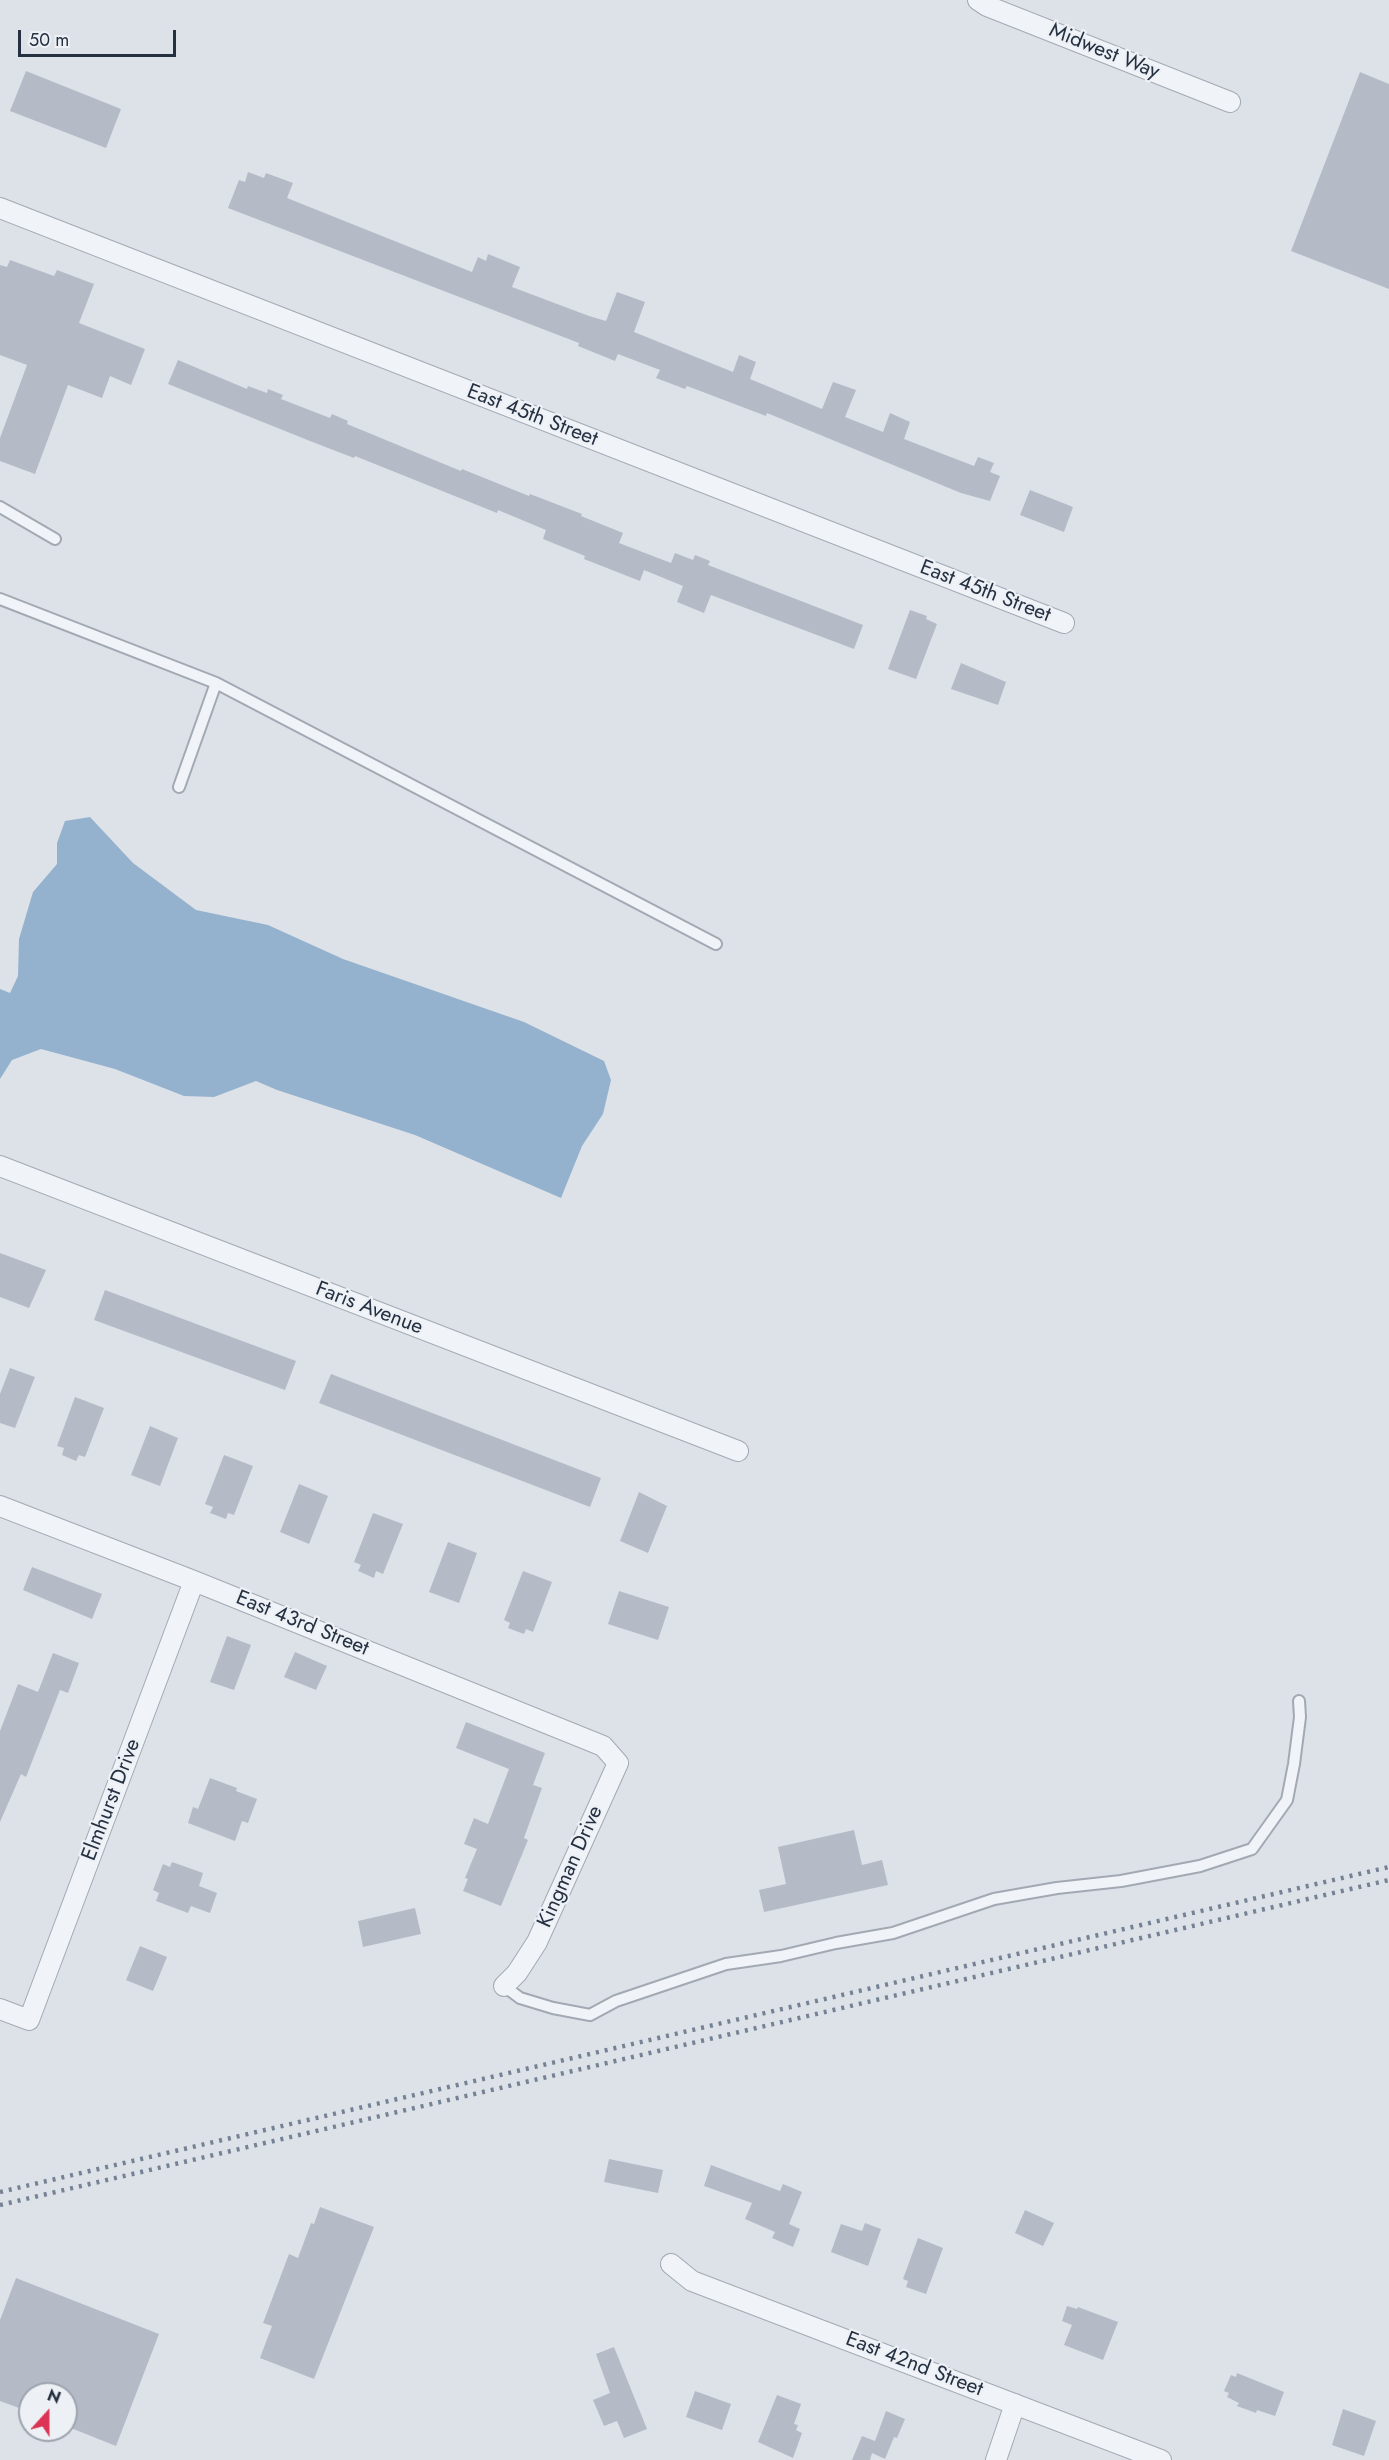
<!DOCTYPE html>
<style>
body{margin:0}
#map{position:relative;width:1389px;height:2460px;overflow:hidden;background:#dde2e9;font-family:Jost,sans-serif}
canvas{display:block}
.north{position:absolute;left:18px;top:2382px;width:60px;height:60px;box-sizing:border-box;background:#edf1f6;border:2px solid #9da4ae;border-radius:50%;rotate:21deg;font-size:16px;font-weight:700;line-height:24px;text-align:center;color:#253041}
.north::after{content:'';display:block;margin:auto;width:21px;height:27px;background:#dc3455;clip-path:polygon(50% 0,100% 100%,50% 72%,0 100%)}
.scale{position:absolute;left:18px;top:30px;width:158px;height:27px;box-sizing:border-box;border:3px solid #253041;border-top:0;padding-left:8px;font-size:18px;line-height:21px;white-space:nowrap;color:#253041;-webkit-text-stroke:4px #edf1f6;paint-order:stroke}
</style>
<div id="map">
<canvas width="1389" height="2460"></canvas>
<div class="north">N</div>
<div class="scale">50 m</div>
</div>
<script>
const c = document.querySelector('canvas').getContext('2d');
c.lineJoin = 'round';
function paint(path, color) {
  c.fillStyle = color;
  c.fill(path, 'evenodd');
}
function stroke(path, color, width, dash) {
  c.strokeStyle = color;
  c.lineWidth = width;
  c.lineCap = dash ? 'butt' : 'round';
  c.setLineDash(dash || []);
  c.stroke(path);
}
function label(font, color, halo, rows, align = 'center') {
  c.font = font + ' Jost,sans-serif';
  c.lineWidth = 4.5;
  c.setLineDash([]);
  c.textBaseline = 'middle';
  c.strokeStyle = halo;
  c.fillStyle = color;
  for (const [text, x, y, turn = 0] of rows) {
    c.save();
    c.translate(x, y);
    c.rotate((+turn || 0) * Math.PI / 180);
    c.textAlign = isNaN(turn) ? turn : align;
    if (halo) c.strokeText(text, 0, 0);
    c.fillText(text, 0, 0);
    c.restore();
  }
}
paint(new Path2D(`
 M90,817L133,863L196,910L268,925L343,959L524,1022L604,1061L611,1080L603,1114L582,1146L561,1198L415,1135L277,1090L256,1081L214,1097L184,1096L115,1069L41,1049L12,1060L0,1079V989L10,993L18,976L19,939L33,892L57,864V843L65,821Z`), '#94b2cd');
paint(new Path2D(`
 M26,71L121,109L106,148L10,111Z
 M1360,72L1389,84V289L1291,251Z
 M248,172L264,178L266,173L293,183L287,198L472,272L478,257L486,261L488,254L520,267L512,287L589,316L606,321L617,292L645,302L634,332L733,372L739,355L756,362L750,379L822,409L833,382L856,390L845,417L883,432L890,413L910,422L904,439L974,466L978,457L994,463L990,472L1000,476L990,501L961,493L767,413L766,416L687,386L685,389L656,378L660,370L618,354L615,361L578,346L579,343L228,208L239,180L245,182Z
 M10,260L54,276L57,270L94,284L79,323L145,349L131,385L110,376L102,398L68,385L35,474L0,461V438L27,365L0,355V265L7,267Z
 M178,360L247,389L248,386L267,393L268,389L283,395L281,399L330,418L332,414L348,421L347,424L461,471L462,469L529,496L530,494L582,514L581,516L623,533L619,543L671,563L675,553L693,560L695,555L710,561L708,565L863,625L854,649L711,595L704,613L677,602L683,586L644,570L640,581L584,559L585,556L543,539L546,530L498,510L497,513L355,456L354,458L310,441L168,384Z
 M1030,490L1073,507L1064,532L1020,515Z
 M910,610L927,616L926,619L937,624L916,679L888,669Z
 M961,663L1006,682L998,705L951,689Z
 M0,1253L46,1270L29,1308L0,1297Z
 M105,1290L296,1361L285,1390L94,1320Z
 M10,1368L35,1377L15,1428L0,1423V1394Z
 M331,1374L601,1478L590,1507L319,1403Z
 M75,1397L104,1408L85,1457L79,1455L76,1461L62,1455L64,1448L57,1446Z
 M150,1426L178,1438L160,1486L131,1475Z
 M224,1455L253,1466L234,1515L228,1513L226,1519L210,1513L213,1507L205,1504Z
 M299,1484L328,1496L309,1544L280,1532Z
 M639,1492L667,1506L648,1553L620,1541Z
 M373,1513L403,1524L383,1574L376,1571L374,1578L358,1571L361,1565L354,1562Z
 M448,1542L477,1553L459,1603L429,1592Z
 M32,1567L102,1594L92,1619L23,1590Z
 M523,1571L552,1582L533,1632L526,1629L524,1634L508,1628L510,1623L504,1620Z
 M619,1591L669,1607L658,1640L608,1624Z
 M227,1636L251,1645L234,1690L210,1682Z
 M295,1652L327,1666L316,1690L284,1677Z
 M53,1653L79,1663L68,1693L60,1690L26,1777L21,1774L0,1822V1731L18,1684L38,1692Z
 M466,1722L545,1753L533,1785L542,1788L524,1838L528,1840L501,1906L463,1891L468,1879L465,1878L477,1849L464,1844L474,1818L488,1824L509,1769L456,1748Z
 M210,1778L237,1788L236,1791L257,1799L248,1823L242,1821L235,1841L188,1823L193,1807L198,1809Z
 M854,1830L862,1865L882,1860L888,1885L764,1912L759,1890L786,1884L778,1847Z
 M172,1862L203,1873L199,1886L217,1893L210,1913L191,1906L188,1913L156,1901L159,1893L153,1890L163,1864L170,1867Z
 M415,1908L421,1934L363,1947L358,1921Z
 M140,1946L167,1957L153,1991L126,1980Z
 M609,2159L663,2170L658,2193L604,2182Z
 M711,2165L780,2191L783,2184L802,2192L789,2224L800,2229L793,2247L772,2238L775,2232L745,2219L752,2203L704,2186Z
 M320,2207L374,2227L314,2379L260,2358L272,2326L263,2323L289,2254L298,2258L311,2223L314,2224Z
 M1025,2210L1054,2223L1043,2246L1015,2233Z
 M865,2223L881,2229L868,2266L831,2252L841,2224L862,2231Z
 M918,2238L943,2248L926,2294L906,2287L908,2281L903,2279Z
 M16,2278L159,2334L116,2446L66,2426V2394H30V2412L0,2401V2320Z
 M1067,2306L1077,2309L1078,2307L1118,2322L1103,2360L1064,2345L1072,2325L1062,2321Z
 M614,2347L647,2429L624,2438L617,2421L604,2426L593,2400L610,2393L596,2354Z
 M1237,2373L1284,2392L1275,2416L1257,2410L1256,2413L1237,2406L1239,2403L1227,2397L1229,2393L1224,2391L1231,2375L1236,2377Z
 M695,2391L731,2404L722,2430L686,2417Z
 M777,2395L801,2404L794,2424L798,2425L796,2430L802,2433L793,2458L758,2442Z
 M1343,2409L1376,2421L1364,2456L1332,2445Z
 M886,2411L905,2419L897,2438L894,2437L885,2459L872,2453L870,2460H852L862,2436L875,2441Z`), '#b4bbc6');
const lane = new Path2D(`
 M0,507L55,539
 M0,599L216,683L716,944
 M179,787L216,683
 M504,1986L520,1998L553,2008L590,2015L616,2001L726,1964L781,1956L836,1943L893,1933L994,1899L1057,1888L1121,1881L1200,1866L1252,1849L1287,1800L1294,1764L1300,1717L1299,1701`);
const street = new Path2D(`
 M978,0L987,6L1230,102
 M0,208L1064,623
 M0,1166L738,1451
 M0,1506L194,1581L603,1746L618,1763L537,1942L517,1973L504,1986
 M0,2009L29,2020L194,1581
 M671,2264L692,2281L1161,2460
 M996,2460L1015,2404`);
stroke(lane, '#a2a9b3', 14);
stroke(street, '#a2a9b3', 22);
stroke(lane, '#f0f3f7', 10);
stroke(street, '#f0f3f7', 20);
stroke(new Path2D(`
 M0,2192L1389,1867
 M0,2205L1389,1880`), '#758294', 4.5, [3, 6]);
label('21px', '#253041', '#edf1f6', [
 ["Midwest Way",1104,52,22],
 ["East 45th Street",532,416,21],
 ["East 45th Street",985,592,21],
 ["Faris Avenue",369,1309,21],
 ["East 43rd Street",302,1624,22],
 ["Elmhurst Drive",112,1800,-69],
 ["Kingman Drive",571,1867,-66],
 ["East 42nd Street",914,2365,21]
]);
</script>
